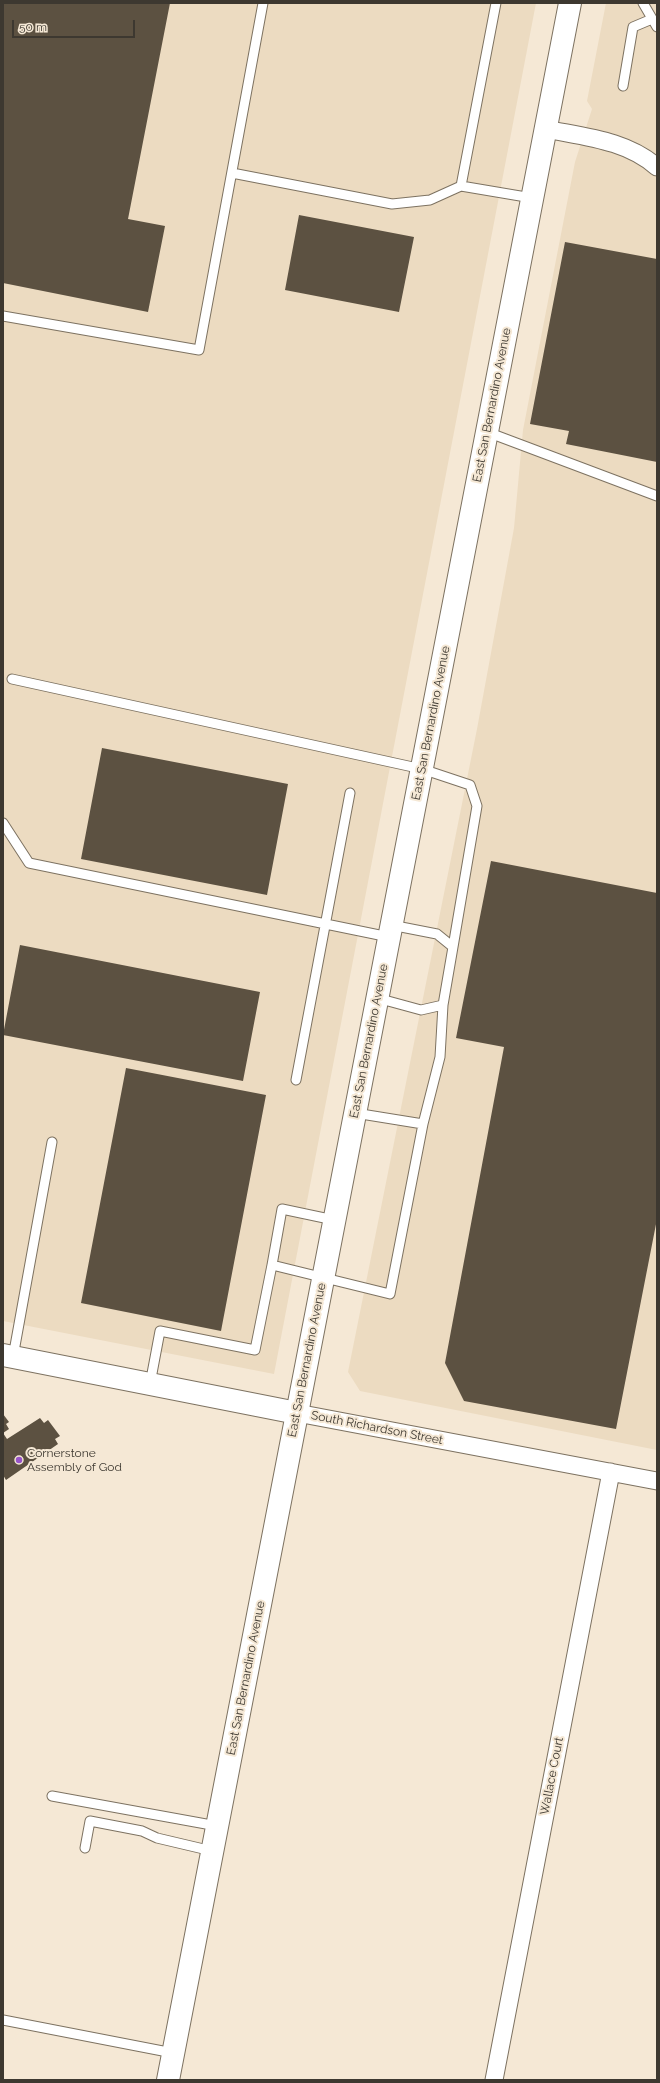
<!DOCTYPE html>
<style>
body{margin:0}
#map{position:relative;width:660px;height:2083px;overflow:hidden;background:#f5e8d5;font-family:Raleway,sans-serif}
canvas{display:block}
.frame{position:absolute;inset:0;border:4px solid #3d3830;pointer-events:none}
.scale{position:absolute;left:12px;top:20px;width:123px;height:18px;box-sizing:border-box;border:2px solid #3d3830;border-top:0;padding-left:5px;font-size:12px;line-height:14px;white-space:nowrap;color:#3d3830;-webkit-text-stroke:3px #f5e8d5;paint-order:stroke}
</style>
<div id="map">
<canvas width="660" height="2083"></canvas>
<div class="frame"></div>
<div class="scale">50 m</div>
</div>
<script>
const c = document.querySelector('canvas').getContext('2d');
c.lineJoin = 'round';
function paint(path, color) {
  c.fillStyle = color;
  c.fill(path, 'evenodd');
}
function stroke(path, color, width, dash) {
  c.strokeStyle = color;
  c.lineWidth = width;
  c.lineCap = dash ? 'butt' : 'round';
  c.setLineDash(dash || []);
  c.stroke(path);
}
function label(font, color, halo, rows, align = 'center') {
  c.font = font + ' Raleway,sans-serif';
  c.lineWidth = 4;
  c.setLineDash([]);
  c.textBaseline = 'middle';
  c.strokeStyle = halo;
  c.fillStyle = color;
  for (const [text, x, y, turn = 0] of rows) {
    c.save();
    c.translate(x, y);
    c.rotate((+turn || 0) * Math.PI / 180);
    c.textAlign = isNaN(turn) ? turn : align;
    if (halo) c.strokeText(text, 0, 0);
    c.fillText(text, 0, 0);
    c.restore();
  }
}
paint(new Path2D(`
 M3,3H536L274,1374L3,1321Z
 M606,3H657V1450L360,1391L348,1372L477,729L514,528L523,430L575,162L592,109L587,101Z`), '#ecdbc1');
paint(new Path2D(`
 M3,3H170L128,219L165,226L148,312L3,283Z
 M299,215L414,237L399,312L285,290Z
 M565,242L657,259V462L566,444L569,431L530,424Z
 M102,748L288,784L267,895L81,859Z
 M491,861L657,893V1219L616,1429L464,1401L445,1363L504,1047L456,1038Z
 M20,945L260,992L243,1081L3,1035Z
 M126,1068L266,1095L221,1331L81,1303Z
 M3,1414L9,1422L6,1424L9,1429L3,1433L7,1439L40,1418L44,1423L48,1420L60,1436L55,1439L58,1444L6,1480L3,1475Z`), '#5c5141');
const service = new Path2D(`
 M643,3L657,27
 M623,86L633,27L652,19
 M232,173L392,204L430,200L461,186L532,198
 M461,186L496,3
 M3,316L199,350L263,3
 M487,432L657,496
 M12,679L422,769L470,785L477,806L453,947
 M3,823L29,863L389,937
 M377,998L421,1010L443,1005
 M296,1080L350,793
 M355,1113L423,1124L440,1057L443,1005L453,947L437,934L391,925
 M272,1265L282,1209L334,1220
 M13,1357L52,1142
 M150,1384L160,1331L255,1350L272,1265L390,1294L423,1124
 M52,1796L217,1826
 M85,1848L90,1821L142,1831L157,1838L212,1851
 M3,2020L173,2053`);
const minor = new Path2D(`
 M546,129C585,137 626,140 657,167
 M297,1413L657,1481
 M494,2080L611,1472`);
const tertiary = new Path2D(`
 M3,1355L297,1413`);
const secondary = new Path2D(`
 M168,2080L570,3`);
stroke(service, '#7d7261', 11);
stroke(minor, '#7d7261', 19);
stroke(tertiary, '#7d7261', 24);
stroke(secondary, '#7d7261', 24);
stroke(service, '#fff', 9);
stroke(minor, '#fff', 17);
stroke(tertiary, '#fff', 22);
stroke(secondary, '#fff', 22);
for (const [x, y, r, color] of [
 [19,1460,4,"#9753c8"]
]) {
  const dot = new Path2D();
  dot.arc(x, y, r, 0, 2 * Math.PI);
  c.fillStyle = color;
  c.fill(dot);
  stroke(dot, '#f5e8d5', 1.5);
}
label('12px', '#3d3830', '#f5e8d5', [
 ["East San Bernardino Avenue",492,405,-79],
 ["East San Bernardino Avenue",431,723,-79],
 ["East San Bernardino Avenue",369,1041,-79],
 ["East San Bernardino Avenue",307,1360,-79],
 ["South Richardson Street",377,1428,11],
 ["East San Bernardino Avenue",246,1678,-79],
 ["Wallace Court",552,1776,-79]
]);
label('12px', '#3d3830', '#f5e8d5', [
 ["Cornerstone",27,1453],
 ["Assembly of God",27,1467]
], 'left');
</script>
